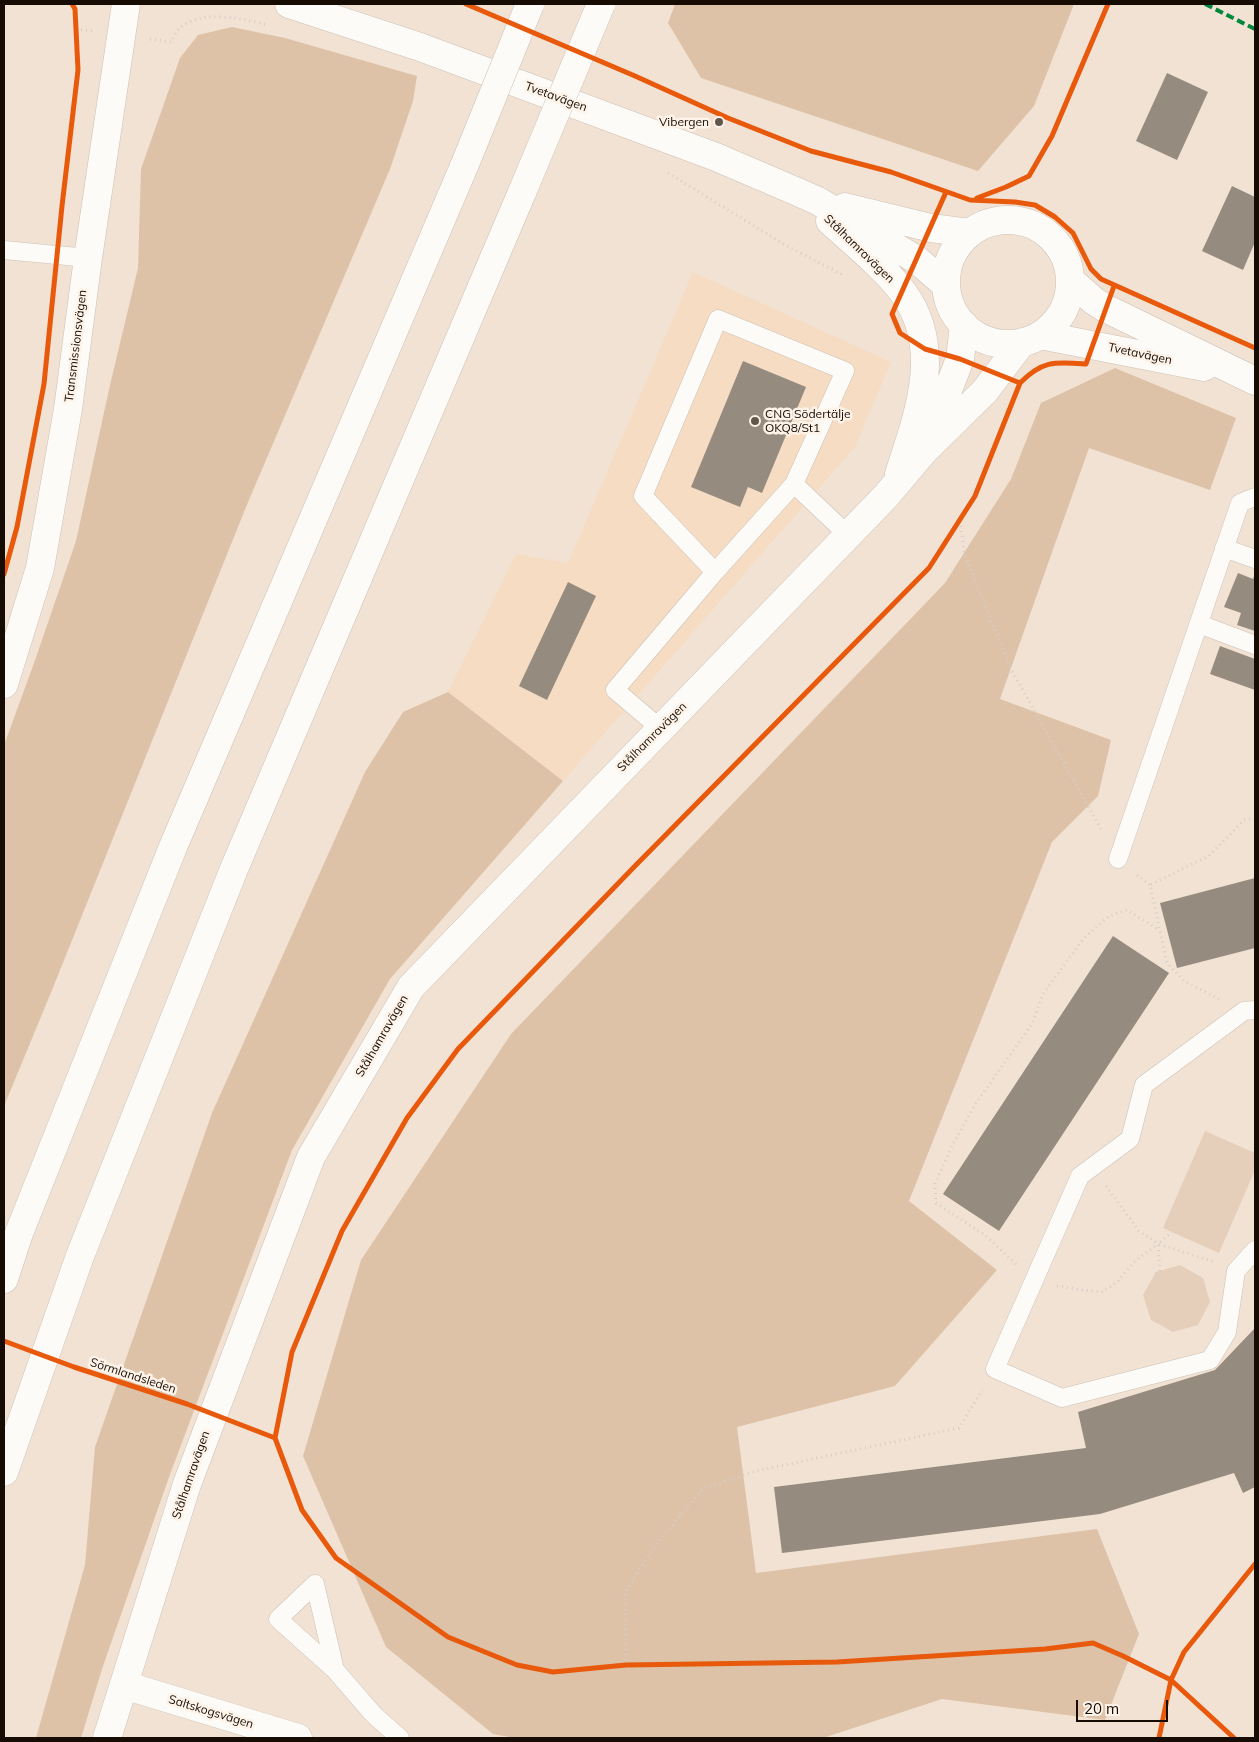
<!DOCTYPE html>
<meta charset="utf-8">
<style>
body{margin:0}
#map{position:relative;width:1259px;height:1742px;overflow:hidden;background:#f2e2d3;font-family:Mulish,sans-serif}
canvas{display:block}
.frame{position:absolute;inset:0;border:5px solid #160c04;pointer-events:none}
.scale{position:absolute;left:1076px;top:1700px;width:92px;height:22px;box-sizing:border-box;border:2px solid #160c04;border-top:0;padding-left:6px;font-size:15px;line-height:18px;white-space:nowrap;color:#160c04;-webkit-text-stroke:4px #fef3e8;paint-order:stroke}
</style>
<div id="map">
<canvas width="1259" height="1742"></canvas>
<div class="frame"></div>
<div class="scale">20 m</div>
</div>
<script>
const c = document.querySelector('canvas').getContext('2d');
c.lineJoin = 'round';
function paint(path, color) {
  c.fillStyle = color;
  c.fill(path, 'evenodd');
}
function stroke(path, color, width, dash) {
  c.strokeStyle = color;
  c.lineWidth = width;
  c.lineCap = dash ? 'butt' : 'round';
  c.setLineDash(dash || []);
  c.stroke(path);
}
function label(font, color, halo, rows, align = 'center') {
  c.font = font + ' Mulish,sans-serif';
  c.lineWidth = 5;
  c.setLineDash([]);
  c.textBaseline = 'middle';
  c.strokeStyle = halo;
  c.fillStyle = color;
  for (const [text, x, y, turn = 0] of rows) {
    c.save();
    c.translate(x, y);
    c.rotate((+turn || 0) * Math.PI / 180);
    c.textAlign = isNaN(turn) ? turn : align;
    if (halo) c.strokeText(text, 0, 0);
    c.fillText(text, 0, 0);
    c.restore();
  }
}
paint(new Path2D(`
 M693,272L891,362L855,447L563,781L448,692L516,554L568,563Z`), '#f6dcc3');
paint(new Path2D(`
 M1205,1131L1255,1153V1170L1219,1253L1163,1228Z
 M1180,1265L1203,1278L1210,1302L1198,1325L1173,1332L1151,1320L1143,1295L1156,1272Z`), '#e5cfbb');
paint(new Path2D(`
 M675,4H1074L1034,106L978,171L701,78L668,23Z
 M232,27L285,38L417,76L413,101L390,169L246,507L50,995L4,1106V745L33,666L76,541L110,385L138,268L141,169L180,58L198,35Z
 M1115,368L1236,418L1210,490L1089,448L1000,699L1111,740L1098,796L1052,842L909,1201L997,1270L895,1386L737,1427L756,1573L1097,1529L1139,1634L1105,1720L942,1699L823,1738H515L493,1734L386,1647L303,1456L361,1260L511,1034L945,583L1011,479L1041,403Z
 M448,692L563,781L390,979L292,1150L169,1477L102,1669L81,1738H36L85,1565L95,1447L212,1113L365,772L403,712Z`), '#ddc2a7');
paint(new Path2D(`
 M1167,73L1208,92L1177,160L1136,141Z
 M1232,186L1255,197V242L1243,270L1202,251Z
 M743,361L806,387L762,493L748,487L740,507L691,487Z
 M1238,573L1253,579L1255,574V631L1237,625L1241,613L1224,607Z
 M568,582L596,596L547,700L519,686Z
 M1220,646L1255,659V690L1210,674Z
 M1255,878V948L1177,968L1160,903Z
 M1113,936L1169,973L999,1231L943,1194Z
 M1255,1328V1487L1243,1493L1234,1473L1100,1514L782,1553L774,1487L1086,1448L1078,1412L1215,1370Z`), '#968b7f');
const service = new Path2D(`
 M4,250L88,258
 M794,484L848,535
 M1224,548L1255,559
 M1199,624L1255,645
 M661,729L615,690L715,572L794,484L845,371L718,319L643,496L715,572
 M1118,859L1240,503L1255,497
 M1255,1010L1244,1011L1144,1085L1130,1139L1080,1176L995,1369L1062,1398L1210,1360L1227,1332L1236,1271L1255,1250
 M335,1670L315,1584L278,1619L335,1670L374,1715L400,1738`);
const minor = new Path2D(`
 M4,684L40,568L68,409L88,258L126,4`);
const tertiary = new Path2D(`
 M124,1685L298,1738`);
const secondary = new Path2D(`
 M289,4L420,47L716,157L800,193L818,201L917,260L946,285
 M845,207L931,228L969,233
 M946 282a62 62 0 1 1 124 0a62 62 0 1 1-124 0Z
 M830,221C854,243 882,265 902,291C945,347 918,415 899,474
 M1070,280L1094,301L1105,308L1255,381
 M1040,335L1204,367
 M928,442L960,359L964,325
 M107,1738L187,1484L311,1157L411,987L886,496L924,451L985,391L1022,342`);
const motorway = new Path2D(`
 M4,1279L19,1233L173,847L465,164
 M4,1472L80,1256L234,869L523,190`);
stroke(service, '#ccc0b4', 19);
stroke(minor, '#ccc0b4', 29);
stroke(tertiary, '#ccc0b4', 29);
stroke(secondary, '#ccc0b4', 29);
stroke(motorway, '#ccc0b4', 29);
stroke(new Path2D(`
 M76,29L92,31
 M150,39L171,42C173,38 176,32 179,29C201,8 242,19 267,25
 M668,173L785,245L843,275
 M960,521L965,556L1012,671L1101,829
 M1137,875L1150,885
 M1219,999L1184,981L1167,963L1150,885L1209,856L1244,820L1255,818
 M1106,1186L1139,1231L1158,1244L1215,1262
 M1016,1264L985,1235L936,1203L935,1184L952,1146L976,1103L1032,1024L1043,994L1084,938L1109,916L1127,910L1159,930
 M1160,1271L1158,1244L1172,1232
 M1057,1286L1081,1290L1103,1292L1118,1281L1134,1262L1158,1244
 M626,1665L625,1592L653,1548L703,1489L756,1471L959,1428L982,1390`), '#d3ceca', 3, [1, 4]);
stroke(service, '#fdfbf8', 18);
stroke(minor, '#fdfbf8', 28);
stroke(tertiary, '#fdfbf8', 28);
stroke(secondary, '#fdfbf8', 28);
stroke(motorway, '#fdfbf8', 28);
const motorwayBridge = new Path2D(`
 M465,164L530,4
 M523,190L601,4`);
stroke(motorwayBridge, '#ccc0b4', 29, []);
stroke(motorwayBridge, '#fdfbf8', 28);
stroke(new Path2D(`
 M1205,4L1255,29`), '#00873e', 4, [8, 4]);
stroke(new Path2D(`
 M466,4L635,76L728,118L811,151L891,172L970,200L1015,202L1035,205L1055,217L1073,233L1091,269L1101,279L1255,348
 M946,192L892,314L900,333L925,349L960,359L1020,383
 M977,198L1006,187L1029,176L1052,136L1108,4
 M1114,286L1086,364C1055,362 1043,360 1020,383L975,496L929,568L635,866L458,1049L407,1118L342,1231L292,1352L275,1438L302,1510L336,1558L448,1637L517,1665L553,1672L626,1665L837,1662L1045,1649L1093,1643L1123,1656L1171,1680L1234,1738
 M4,574L17,527L44,384L62,206L78,70L75,9L72,4
 M4,1341L74,1367L187,1404L275,1438
 M1159,1738L1171,1680L1184,1652L1255,1564`), '#e8590c', 5);
for (const [x, y, r, color] of [
 [719,122,5,"#63574c"],
 [755,421,5,"#63574c"]
]) {
  const dot = new Path2D();
  dot.arc(x, y, r, 0, 2 * Math.PI);
  c.fillStyle = color;
  c.fill(dot);
  stroke(dot, '#fef3e8', 2);
}
label('12px', '#160c04', '#fef3e8', [
 ["Tvetavägen",556,97,20],
 ["Stålhamravägen",859,249,44],
 ["Transmissionsvägen",76,346,-83],
 ["Tvetavägen",1140,354,12],
 ["Stålhamravägen",652,737,-45],
 ["Stålhamravägen",382,1036,-60],
 ["Sörmlandsleden",133,1376,18],
 ["Stålhamravägen",191,1475,-71],
 ["Saltskogsvägen",211,1712,17]
]);
label('12px', '#160c04', '#fef3e8', [
 ["Vibergen",709,122],
 ["CNG Södertälje",765,414,"left"],
 ["OKQ8/St1",765,428,"left"]
], 'right');
</script>
